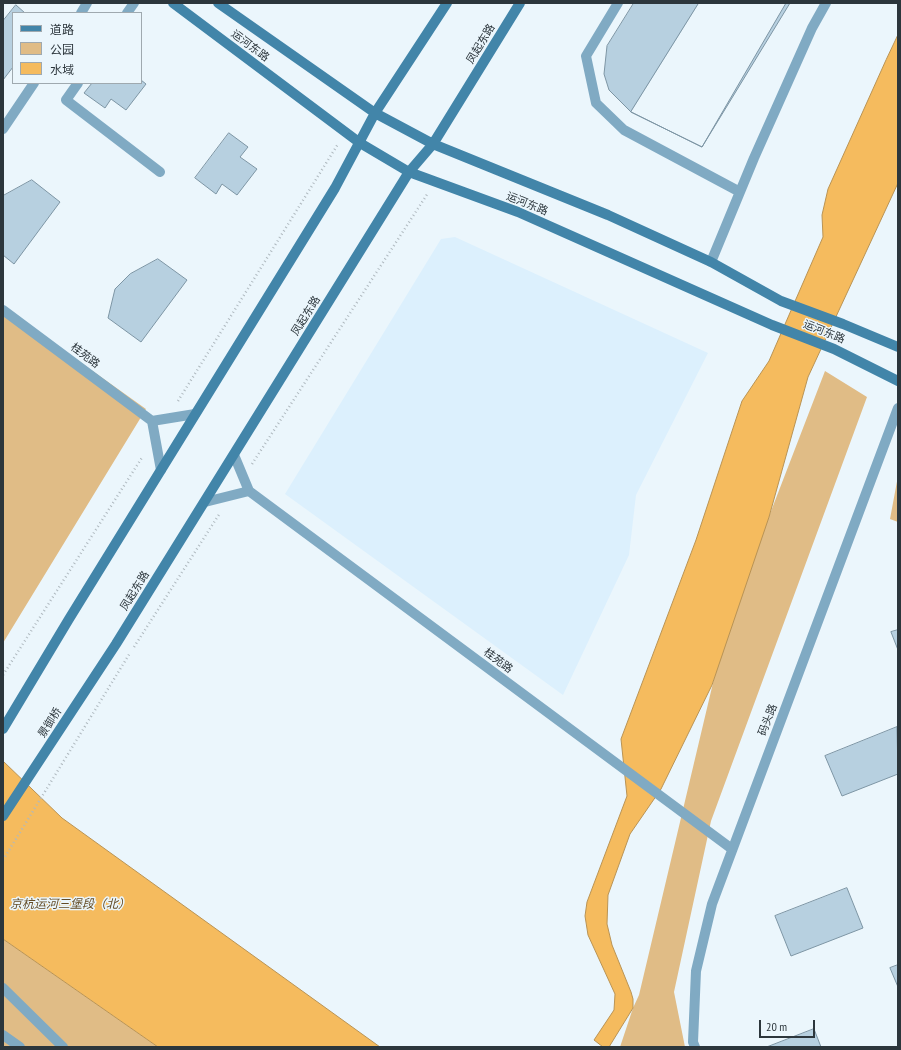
<!DOCTYPE html>
<meta charset="utf-8">
<style>
body{margin:0}
#map{position:relative;width:901px;height:1050px;overflow:hidden;background:#ebf6fc;font-family:"PT Sans Narrow","Noto Sans SC",sans-serif}
canvas{display:block}
.frame{position:absolute;inset:0;border:4px solid #2c363c;pointer-events:none}
.legend{position:absolute;left:12px;top:12px;width:130px;height:72px;box-sizing:border-box;background:#ebf6fc;border:1px solid #9fa9af;margin:0;padding:5px 7px;list-style:none;font-size:12px;color:#2c363c}
.legend li{display:flex;align-items:center;gap:8px;height:20px}
.legend b{width:20px;border:1px solid #9fa9af}
.scale{position:absolute;left:759px;top:1020px;width:56px;height:18px;box-sizing:border-box;border:2px solid #2c363c;border-top:0;padding-left:5px;font-size:12px;line-height:14px;white-space:nowrap;color:#2c363c;-webkit-text-stroke:3px #ebf6fc;paint-order:stroke}
</style>
<div id="map">
<canvas width="901" height="1050"></canvas>
<div class="frame"></div>
<ul class="legend">
<li><b style="height:5px;background:#4285a9"></b>道路</li>
<li><b style="height:11px;background:#e0bc86"></b>公园</li>
<li><b style="height:11px;background:#f5bb5e"></b>水域</li>
</ul>
<div class="scale">20 m</div>
</div>
<script>
const c = document.querySelector('canvas').getContext('2d');
c.lineJoin = 'round';
function paint(path, color) {
  c.fillStyle = color;
  c.fill(path, 'evenodd');
}
function stroke(path, color, width, dash) {
  c.strokeStyle = color;
  c.lineWidth = width;
  c.lineCap = dash ? 'butt' : 'round';
  c.setLineDash(dash || []);
  c.stroke(path);
}
function label(font, color, halo, rows, align = 'center') {
  c.font = font + ' "PT Sans Narrow","Noto Sans SC",sans-serif';
  c.lineWidth = 3;
  c.setLineDash([]);
  c.textBaseline = 'middle';
  c.strokeStyle = halo;
  c.fillStyle = color;
  for (const [text, x, y, turn = 0] of rows) {
    c.save();
    c.translate(x, y);
    c.rotate((+turn || 0) * Math.PI / 180);
    c.textAlign = isNaN(turn) ? turn : align;
    if (halo) c.strokeText(text, 0, 0);
    c.fillText(text, 0, 0);
    c.restore();
  }
}
paint(new Path2D(`
 M455,237L708,353L636,495L629,555L563,695L285,494L441,239Z`), '#dcf0fd');
paint(new Path2D(`
 M3,307L146,409L3,643Z
 M825,371L867,397L711,821L674,992L685,1047H620L633,1008L639,995L726,628Z
 M898,476V522L890,519Z
 M3,939L158,1047H3Z`), '#e0bc86');
const water = new Path2D(`
 M898,35V183L808,377L769,517L712,685L661,789L630,834L608,895L607,924L612,945L631,992L633,999V1008L609,1047H603L594,1040L614,1010L615,994L588,935L585,916L587,902L627,796L621,739L696,540L742,401L769,361L823,237L822,215L828,189L886,60Z
 M3,761L62,818L380,1047H158L3,939Z`);
paint(water, '#f5bb5e');
stroke(water, '#b99354', 1);
const building = new Path2D(`
 M634,3H790L702,147L631,112L609,90L604,74L607,46Z
 M699,3H786L702,147L631,112Z
 M16,5L25,13H13V67L3,80V21Z
 M141,80L146,84L126,110L111,99L105,108L84,93L92,83H141Z
 M229,133L248,147L240,157L257,169L237,195L222,184L216,194L195,178Z
 M32,180L60,202L14,264L3,255V196Z
 M158,259L187,280L141,342L108,318L115,289L130,274Z
 M898,630V650L891,632Z
 M897,727L898,774L842,796L825,756Z
 M847,888L863,928L791,956L775,916Z
 M898,965V987L890,968Z
 M814,1029L821,1047H767Z`);
paint(building, '#b7d0e0');
stroke(building, '#7d95a4', 1);
stroke(new Path2D(`
 M178,401L338,144
 M252,464L428,193
 M134,647L220,513
 M3,675L143,456
 M3,860L130,653`), '#afb9bf', 2.5, [1, 3]);
stroke(new Path2D(`
 M618,3L586,56L596,103L624,130L740,192
 M711,262L754,158L812,28L826,3
 M3,988L63,1047
 M3,1035L20,1047`), '#80aac3', 10);
stroke(new Path2D(`
 M81,13L87,3
 M127,13L134,3
 M78,83L66,100L160,172
 M3,129L34,83
 M3,310L152,421L161,470
 M152,421L195,414
 M234,455L249,491L732,849
 M205,502L249,491
 M695,1047L693,1042L696,971L712,904L898,408`), '#80aac3', 10);
stroke(new Path2D(`
 M173,3L360,143L409,172L518,212L772,325L834,349L898,381
 M218,3L375,113L433,144L608,215L711,262L781,301L843,324L898,347
 M3,729L69,619L335,188L375,113L447,3
 M3,816L116,644L409,172L433,144L520,3`), '#4285a9', 10);
label('11px', '#2c363c', '#ebf6fc', [
 ["凤起东路",481,44,-59],
 ["运河东路",250,46,37],
 ["运河东路",527,204,22],
 ["凤起东路",306,316,-58],
 ["运河东路",824,332,22],
 ["桂苑路",85,356,37],
 ["凤起东路",135,591,-58],
 ["桂苑路",498,661,37],
 ["码头路",768,720,-69],
 ["景御桥",50,723,-57]
]);
label('italic 12px', '#644c26', '#ebf6fc', [
 ["京杭运河三堡段（北）",70,905]
]);
</script>
